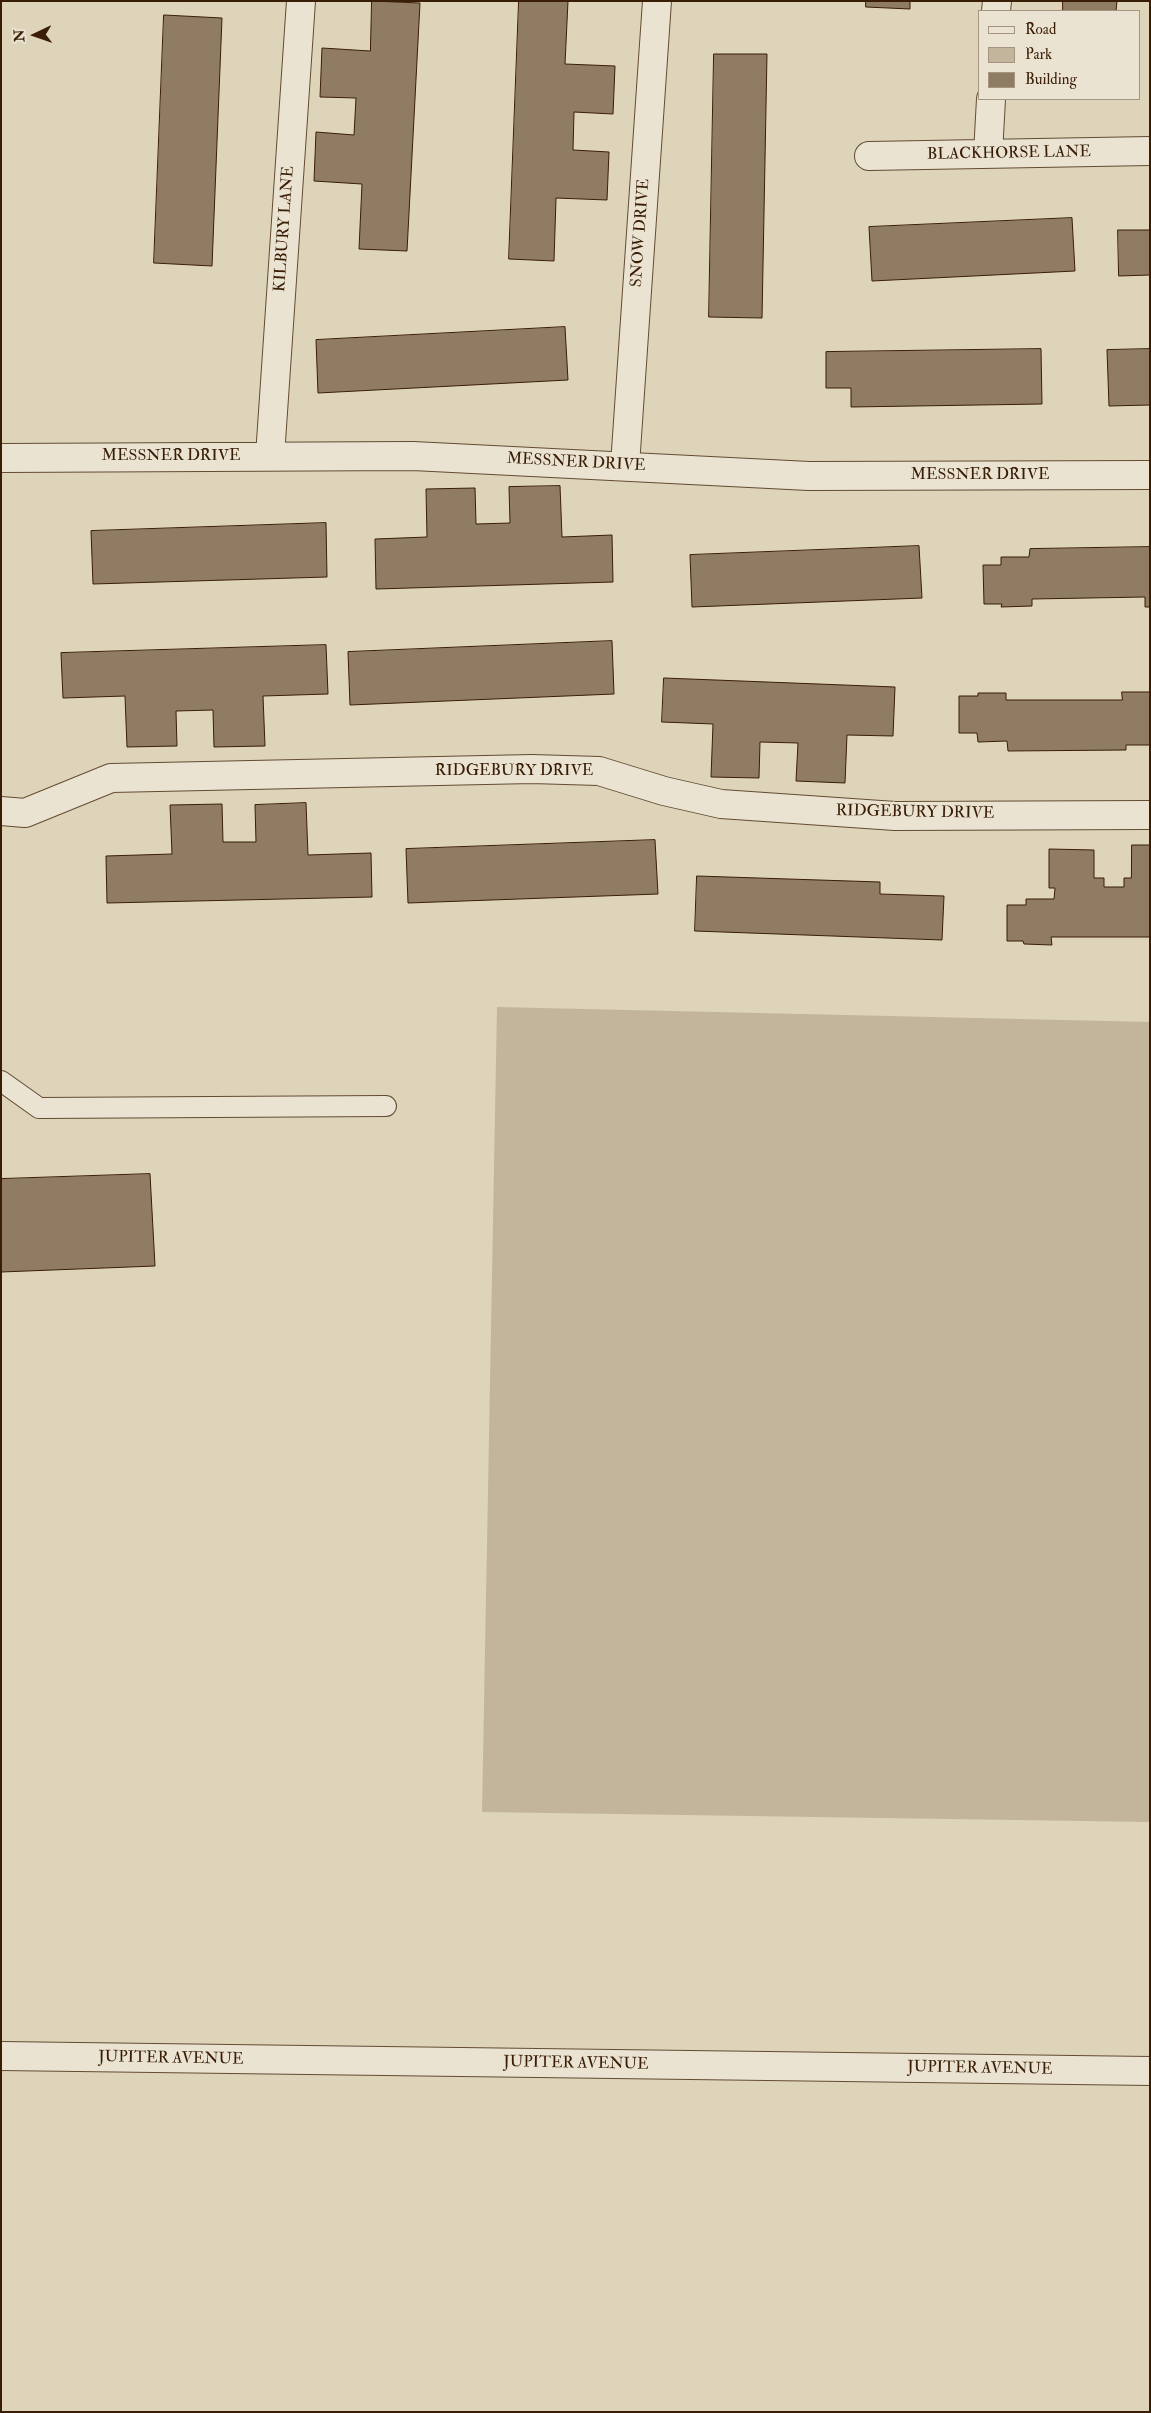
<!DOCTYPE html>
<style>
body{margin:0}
#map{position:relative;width:1151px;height:2413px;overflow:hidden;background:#ded4ba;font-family:"IM FELL Double Pica",serif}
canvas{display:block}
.frame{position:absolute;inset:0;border:2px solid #3a1d05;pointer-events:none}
.legend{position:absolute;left:978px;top:10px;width:162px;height:90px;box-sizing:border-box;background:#eae3d2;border:1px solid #a49480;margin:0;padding:6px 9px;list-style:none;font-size:15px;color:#3a1d05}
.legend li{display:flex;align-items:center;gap:10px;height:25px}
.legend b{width:25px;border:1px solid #a49480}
.north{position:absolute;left:10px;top:10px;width:50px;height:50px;-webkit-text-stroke:4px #eae3d2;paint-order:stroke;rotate:267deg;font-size:14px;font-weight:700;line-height:20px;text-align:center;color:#3a1d05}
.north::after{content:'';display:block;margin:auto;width:18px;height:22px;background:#3a1d05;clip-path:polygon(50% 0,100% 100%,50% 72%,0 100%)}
</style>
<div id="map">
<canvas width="1151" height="2413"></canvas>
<div class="frame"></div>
<ul class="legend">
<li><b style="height:6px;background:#eae3d2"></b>Road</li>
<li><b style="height:14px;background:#c2b59b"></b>Park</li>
<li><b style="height:14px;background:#8f7c63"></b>Building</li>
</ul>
<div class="north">N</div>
</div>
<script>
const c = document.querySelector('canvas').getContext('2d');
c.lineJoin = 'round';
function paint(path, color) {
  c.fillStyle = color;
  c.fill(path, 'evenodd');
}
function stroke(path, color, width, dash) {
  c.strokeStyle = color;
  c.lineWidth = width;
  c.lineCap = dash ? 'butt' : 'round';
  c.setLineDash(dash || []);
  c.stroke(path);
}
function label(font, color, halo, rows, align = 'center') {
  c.font = font + ' "IM FELL Double Pica",serif';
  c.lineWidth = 5;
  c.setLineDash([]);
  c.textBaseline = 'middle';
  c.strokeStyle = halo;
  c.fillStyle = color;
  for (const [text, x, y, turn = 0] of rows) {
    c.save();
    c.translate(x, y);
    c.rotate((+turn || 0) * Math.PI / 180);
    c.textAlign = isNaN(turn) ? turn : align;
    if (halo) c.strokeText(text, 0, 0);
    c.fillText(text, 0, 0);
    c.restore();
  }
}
paint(new Path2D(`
 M497,1007L1150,1022V1822L482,1812Z`), '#c2b59b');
const building = new Path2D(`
 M372,1L420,3L407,251L359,249L362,184L314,181L316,132L354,135L356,98L320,97L322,48L370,51Z
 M519,1H568L565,64L615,66L613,114L574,112L573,150L609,152L607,200L556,198L554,261L509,259Z
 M866,1H910V9L866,7Z
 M1063,1H1117L1116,11H1063Z
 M164,15L222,18L212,266L154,263Z
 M714,54H767L762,318L709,317Z
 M1072,218L1075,271L872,281L869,227Z
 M1118,230H1150V275L1119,276Z
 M565,327L568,380L318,393L316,340Z
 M1041,349L1042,404L851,407V388H826V352Z
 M1150,349V405L1109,406L1107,350Z
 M560,486L562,537L612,535L613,582L376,589L375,539L427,537L426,489L475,488L476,524L510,523L509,487Z
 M326,523L327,577L93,584L91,531Z
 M919,546L922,598L692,607L690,555Z
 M1150,547V607H1145V597L1032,599V606L1001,607L1002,604H984L983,565H1001V557H1029L1030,549Z
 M612,641L614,694L350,705L348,652Z
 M326,645L328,694L263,696L265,746L214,747L213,710L176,711L177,746L127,747L125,696L63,698L61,653Z
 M664,678L895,687L893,736L847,735L845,783L796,781L798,743L760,742L759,778L711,777L713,724L662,722Z
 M1122,692H1150V745H1126V750L1008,751L1007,741L978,742L977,733H959V696H978V693H1006V700H1122Z
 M306,803L308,855L371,853L372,897L107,903L106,856L172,854L170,805L222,804L223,842H256L255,805Z
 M655,840L658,894L408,903L406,849Z
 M1132,845H1150V937H1051L1052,945L1024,944L1023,941H1007V905H1026V899H1054L1055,888H1049V849L1094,850V878H1104V887H1124V878H1131Z
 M697,876L880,882V894L944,896L942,940L695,931Z
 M150,1174L155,1266L1,1272V1179Z`);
paint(building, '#8f7c63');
stroke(building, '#3a1d05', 1);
const lane = new Path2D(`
 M1,1081L39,1108L386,1106`);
const street = new Path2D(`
 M996,11L997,1
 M988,154L991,99
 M869,156L1150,151
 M270,456L301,1
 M1,458L413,456L809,476L1150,475
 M625,465L657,1
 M1,811L25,813L111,778L532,769L599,771L664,791L721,804L895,816L1150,815
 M1,2056L1150,2071`);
stroke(lane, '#634b32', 22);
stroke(street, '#634b32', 30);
stroke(lane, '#eae3d2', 20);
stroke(street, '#eae3d2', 28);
label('16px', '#3a1d05', '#eae3d2', [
 ["BLACKHORSE LANE",1009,154,-1],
 ["KILBURY LANE",285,229,-86],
 ["SNOW DRIVE",641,233,-86],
 ["MESSNER DRIVE",171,457],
 ["MESSNER DRIVE",576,463,3],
 ["MESSNER DRIVE",980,476],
 ["RIDGEBURY DRIVE",514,772],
 ["RIDGEBURY DRIVE",915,813,1],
 ["JUPITER AVENUE",171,2059,1],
 ["JUPITER AVENUE",576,2064,1],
 ["JUPITER AVENUE",980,2069,1]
]);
</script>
